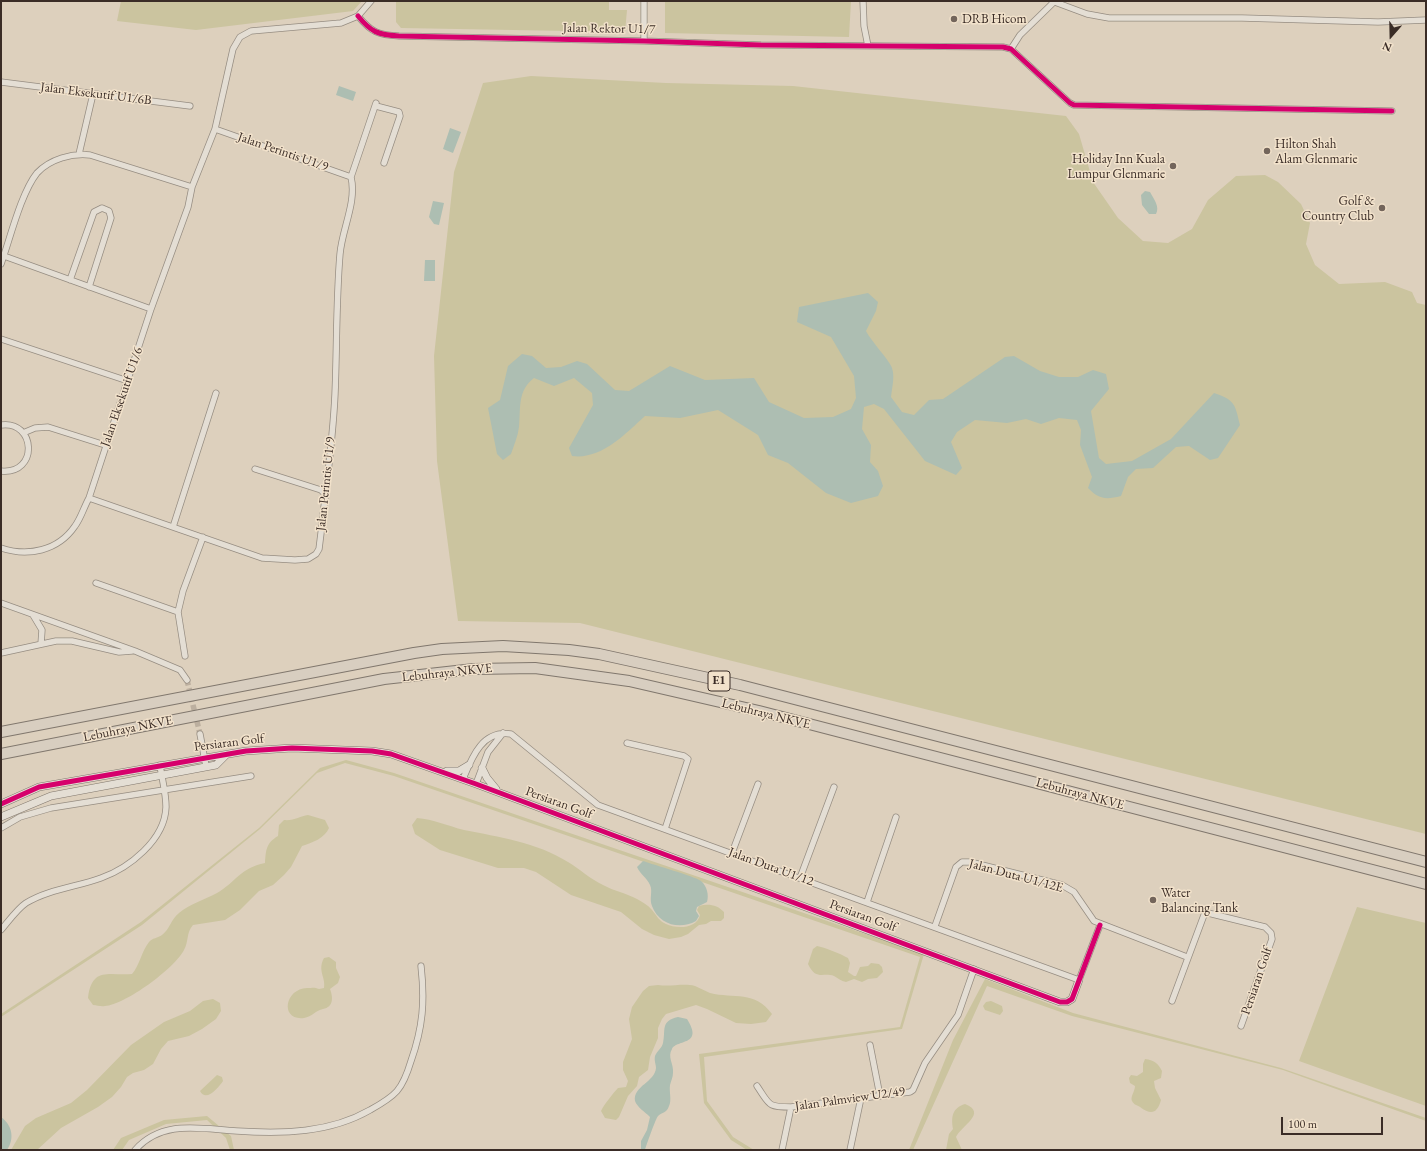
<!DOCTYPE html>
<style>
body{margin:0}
#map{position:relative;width:1427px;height:1151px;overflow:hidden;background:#ddd0bd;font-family:"EB Garamond",serif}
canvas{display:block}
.frame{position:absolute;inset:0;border:2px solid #3a2c26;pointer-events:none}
.north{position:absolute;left:1371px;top:16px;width:40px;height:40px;-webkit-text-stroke:3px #f2e2cb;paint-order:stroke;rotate:200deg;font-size:11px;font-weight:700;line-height:16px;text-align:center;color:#3a2c26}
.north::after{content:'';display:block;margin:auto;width:14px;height:18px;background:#3a2c26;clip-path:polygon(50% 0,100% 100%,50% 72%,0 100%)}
.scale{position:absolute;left:1281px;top:1117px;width:102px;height:18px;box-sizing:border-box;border:2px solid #3a2c26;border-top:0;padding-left:5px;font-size:12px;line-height:14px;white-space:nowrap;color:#3a2c26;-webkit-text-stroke:3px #f2e2cb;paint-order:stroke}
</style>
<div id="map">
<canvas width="1427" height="1151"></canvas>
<div class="frame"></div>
<div class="north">N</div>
<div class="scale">100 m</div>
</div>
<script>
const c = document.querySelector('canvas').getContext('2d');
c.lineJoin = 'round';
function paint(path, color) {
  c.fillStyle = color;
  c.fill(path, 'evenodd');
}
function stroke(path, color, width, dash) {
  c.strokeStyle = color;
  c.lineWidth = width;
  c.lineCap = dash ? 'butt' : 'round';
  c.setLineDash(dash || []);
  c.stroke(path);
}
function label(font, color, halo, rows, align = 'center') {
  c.font = font + ' "EB Garamond",serif';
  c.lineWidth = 3;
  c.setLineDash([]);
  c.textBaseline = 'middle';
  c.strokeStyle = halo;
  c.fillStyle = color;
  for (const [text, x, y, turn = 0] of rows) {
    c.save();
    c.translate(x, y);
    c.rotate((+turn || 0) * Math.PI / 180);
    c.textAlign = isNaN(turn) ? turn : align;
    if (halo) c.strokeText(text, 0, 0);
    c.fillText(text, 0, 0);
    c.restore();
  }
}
paint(new Path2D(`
 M121,1H362L353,11L196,30L117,21Z
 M396,1H609V10H627L625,32L401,28L396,22Z
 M665,1H851L849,37L665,33Z
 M531,76L666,83L793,86L1066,116L1079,134L1093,182L1118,218L1143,241L1168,243L1192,229L1208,200L1236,176L1265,175L1278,182L1301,204L1310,223L1306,244L1315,265L1339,284L1385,282L1412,292L1417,303L1426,305V834L580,623L458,621L437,461L434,356L454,172L483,83Z
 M346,760L394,773L924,954L902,1029L704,1057L707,1101L733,1137L754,1150H747L731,1140L704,1103L699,1054L900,1027L920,957L394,776L345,763L317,773L260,829L142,925L1,1017V1014L141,922L259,828L320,768Z
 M308,815L325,820L329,828C325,838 312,843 302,846L291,867L284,875L273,885L259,891L240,910L225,920L193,925C186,933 189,941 184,950C175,968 125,1005 105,1006C101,1007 97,1005 93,1005L88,998C92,966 109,976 132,974C140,965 141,952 149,942C152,938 158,938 162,935C170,929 171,919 179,913C190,904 204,900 217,893C236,882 240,868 265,863C266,850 266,843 278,836L279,825L284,820C294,821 300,816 308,815Z
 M417,818C433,819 448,826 464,830C499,837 536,842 568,862C580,869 590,879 603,885C614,891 626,893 637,899C642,902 648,905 652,910C657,916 659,921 666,924C676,929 697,929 700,915L697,910L699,906C708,903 718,905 724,912V918L721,921H711L706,924L699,925L688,934L681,937L669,939L654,935L642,929L621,912L571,895L536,872L524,868H498L440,850L415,834L412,825Z
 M1357,907L1426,923V1106L1299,1061Z
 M817,946C824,947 841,954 848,958L850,963L848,972L854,976H856L860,967L868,966L871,963L879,964L882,967L883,972L877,978L868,979L862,982L854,979L846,982C841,981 838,978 834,976C823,972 816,981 808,964L813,949Z
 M329,957L336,962V968L340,977L338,983L330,989C333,997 334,1007 323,1009C316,1010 312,1017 304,1018C280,1021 284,989 307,988C313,988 314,987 319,989L324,988C326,977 317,971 324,958Z
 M985,979L1073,1013L1281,1068L1426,1118V1121L1283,1070L1072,1016L987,986L913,1150H909L953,1040Z
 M658,985C671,987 683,983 695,986C700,988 705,991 710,993C734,999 755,990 772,1014L766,1022L751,1024L736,1023L707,1009L696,1005L666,1014L662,1019L658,1028V1038L650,1057L648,1070L639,1077L637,1086L628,1096L619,1117L616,1120L605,1118L601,1111C603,1106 614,1092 618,1088L626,1087L628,1081L623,1070V1062L632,1039L629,1019L632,1007L643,991L649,986Z
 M213,999L220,1003L221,1011L216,1019L202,1029L189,1036L168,1041L161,1049L153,1064L144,1070L133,1073L127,1077L121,1087L112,1097L98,1107L61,1128L37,1150H11L25,1126L36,1118L71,1103L87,1090L131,1045L164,1022L190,1011L203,1001Z
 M991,1001L1002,1006L1003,1011L1000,1015L985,1010L983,1006L986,1002Z
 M1145,1059C1154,1060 1158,1063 1162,1071L1161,1078L1154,1081L1155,1088L1161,1100C1157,1114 1151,1115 1140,1107C1137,1105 1134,1105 1132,1101C1130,1097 1135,1091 1135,1086L1130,1083L1129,1078L1131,1075L1137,1076L1143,1072V1064Z
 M217,1075L222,1077L223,1081C219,1087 206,1103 200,1091Z
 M965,1104C988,1113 961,1126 956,1137L962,1150H946L949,1134L953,1129C951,1117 952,1108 965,1104Z
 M207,1116L231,1136L234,1150H230L226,1138L207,1120L166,1124L129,1140L122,1150H113L121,1138L164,1120Z`), '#cbc49f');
paint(new Path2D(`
 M339,86L356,92L353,101L336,95Z
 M450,128L461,132L453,153L443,149Z
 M1145,191L1150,192C1154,199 1160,207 1156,214H1149L1142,205L1141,195Z
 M433,201L444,203L439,225L434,224L429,217Z
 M425,260H435V281H424Z
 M868,293L878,302L876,311L866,331C871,341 890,361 892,368C895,377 892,387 891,397L902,412L914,415L929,400L943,399L1005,357L1014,356L1040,371L1059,377H1078L1093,370L1106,374L1109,389L1091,411L1099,458L1106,464L1132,461L1171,439L1214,393C1235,400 1235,404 1240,425L1218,458L1210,460L1189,446L1176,447L1153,468L1136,469L1128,477L1121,496C1105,500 1099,499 1088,488L1092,477L1080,445L1081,430L1077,420L1059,418L1041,424L1026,419L1007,423L975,420L957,432L951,442L962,468L956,475L925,461L884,409L874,404L864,407L862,429L871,445L870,462L878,471L883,486L878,496L851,503L826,493L788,463L768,455L758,435L718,410L680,418L645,416C625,434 601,460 572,456L569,448L593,405L592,393L574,378L554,386L534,378C517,391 521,408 519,427C518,436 514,445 511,454L503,460L497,454L488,408L500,400L508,366L522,354L532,356L546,368L561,367L577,361L587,364L615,390L629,391L670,366L705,380L754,378L769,402L804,418L833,417L851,409L856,398L854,376L831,337L797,322L799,307Z
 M643,861C654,865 694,876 701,881C707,886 709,895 707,902L697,907L696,911L699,916L696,921C680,930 659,925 652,906C649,899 653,891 650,885C647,878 640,874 637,867Z
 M678,1017L687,1019C704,1046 677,1039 672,1049C667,1057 674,1064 673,1073C673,1077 671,1081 670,1085C669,1092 672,1100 669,1106C667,1113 662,1112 658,1116C656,1118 646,1146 645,1150H641V1141L647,1130L650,1117C645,1112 637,1107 635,1101C633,1086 655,1082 656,1068C656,1064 654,1061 655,1056C657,1051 662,1048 663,1043C666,1030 660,1021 678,1017Z
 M1,1117C12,1125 15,1138 7,1150H1Z`), '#adbeb2');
stroke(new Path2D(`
 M187,680L200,734`), '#bcaf9f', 5.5, [5.5, 3]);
const street = new Path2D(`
 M644,1V41
 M863,1L864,26L868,46
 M1052,1L1087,14L1109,18H1242L1378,22L1426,20
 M358,16C371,32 378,35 399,36L644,41L761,45L1003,47L1011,49L1070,103L1074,105L1392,111
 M1011,49L1020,35L1055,1
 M1,82L190,106
 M376,106L399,112L400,116L384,163
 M215,129L351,177
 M79,154L93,94
 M192,187L215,129L233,49L240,37L251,31L341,23L358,16L371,1
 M4,256L151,309
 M1,264C10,239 21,193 37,173C50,159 72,153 90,155L192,187L188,207L151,309L89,498C84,507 81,518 75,526C58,551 28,557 1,548
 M70,280L94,212L102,208L109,211L111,218L89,287
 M1,339L128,381
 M1,425C36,420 39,475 1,471
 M23,433L35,428L48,427L105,445
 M255,469L321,490L325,494
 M89,498L262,558L295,560L308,559L316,554L319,549L321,533C326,487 333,440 335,394C337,347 336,301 340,254C342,229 357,202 351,177L376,103
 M173,527L216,393
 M96,583L178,612
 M1,603L135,651L180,670L187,680
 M33,615L42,630L41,644
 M1,653L56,641H72L119,652L132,651
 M185,656L178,612L183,591L203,537
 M200,734L206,766
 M627,743L684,756L688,759L665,829
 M463,779C472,757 482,730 511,734L598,805L1079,980L1100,925
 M476,784L488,752L503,733
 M1,828L20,817L51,808L251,776
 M732,853L758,784
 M800,878L834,787
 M867,902L896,817
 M935,926L956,867L962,862H970L1062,885L1074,892L1094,921L1187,957
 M1,930C8,922 17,909 26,903C49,889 77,887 101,878C129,868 165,840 166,807C166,793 162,779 160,765
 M1172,1001L1204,915L1208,913L1265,927L1271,933L1272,939L1241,1026
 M870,1045L880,1096
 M757,1086C770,1105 767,1107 791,1107L910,1092L913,1090L925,1063L958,1015L974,969
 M135,1150C163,1119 200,1129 237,1131C283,1134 330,1133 370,1110C379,1105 390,1099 397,1091C404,1083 408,1071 411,1061C423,1027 425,1001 421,966
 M782,1150L791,1107
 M850,1150L861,1098`);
const secondary = new Path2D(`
 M482,768L487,778L496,789
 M447,771H459L469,765
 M1,804L39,787L246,751L292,748L372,751L391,754L476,784L1060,1002H1067L1072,999L1079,980
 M1,817L51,796L216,765L226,755`);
const highway = new Path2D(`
 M1,732L414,653L442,649L503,646L569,650L599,654L740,685L1426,862
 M1,754L384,679L474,669L535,668L629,681L759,711L1426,884`);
stroke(street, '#968d82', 7);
stroke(secondary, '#80776d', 8);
stroke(highway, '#80776d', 12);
stroke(street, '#e4ded4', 5.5);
stroke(secondary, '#e4ded4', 7);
stroke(highway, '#d8cec0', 10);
stroke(new Path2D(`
 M358,16C371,32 378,35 399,36L644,41L761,45L1003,47L1011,49L1070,103L1074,105L1392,111
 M1,804L39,787L246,751L292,748L372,751L391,754L476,784L1060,1002H1067L1072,999L1100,925`), '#d6006c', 5);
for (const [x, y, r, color] of [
 [954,19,4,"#73655b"],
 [1267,151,4,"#73655b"],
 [1173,166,4,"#73655b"],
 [1382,208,4,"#73655b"],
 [1153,900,4,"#73655b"]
]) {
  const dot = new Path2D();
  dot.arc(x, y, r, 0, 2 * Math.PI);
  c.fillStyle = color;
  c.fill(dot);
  stroke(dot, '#f2e2cb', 1.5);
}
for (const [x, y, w] of [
 [719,681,22]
]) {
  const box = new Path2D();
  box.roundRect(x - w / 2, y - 10, w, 20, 3);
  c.fillStyle = '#f2e2cb';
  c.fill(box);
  stroke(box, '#3a2c26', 1);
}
label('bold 12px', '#3a2c26', null, [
 ["E1",719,681]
]);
label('13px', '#3a2c26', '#f2e2cb', [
 ["DRB Hicom",962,19],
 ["Hilton Shah",1275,144],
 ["Alam Glenmarie",1275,159],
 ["Holiday Inn Kuala",1165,159,"right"],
 ["Lumpur Glenmarie",1165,174,"right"],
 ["Golf &",1374,201,"right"],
 ["Country Club",1374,216,"right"],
 ["Water",1161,893],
 ["Balancing Tank",1161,908]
], 'left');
label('13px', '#3a2c26', '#f2e2cb', [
 ["Jalan Rektor U1/7",609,29,1],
 ["Jalan Eksekutif U1/6B",96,94,7],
 ["Jalan Perintis U1/9",283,152,19],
 ["Jalan Eksekutif U1/6",122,397,-71],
 ["Jalan Perintis U1/9",326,484,-84],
 ["Lebuhraya NKVE",447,673,-6],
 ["Lebuhraya NKVE",766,714,14],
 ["Lebuhraya NKVE",128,729,-11],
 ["Persiaran Golf",229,743,-7],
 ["Lebuhraya NKVE",1080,794,15],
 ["Persiaran Golf",559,803,20],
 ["Jalan Duta U1/12",771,867,20],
 ["Jalan Duta U1/12E",1016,876,15],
 ["Persiaran Golf",863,916,20],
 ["Persiaran Golf",1257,981,-71],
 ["Jalan Palmview U2/49",850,1099,-8]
]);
</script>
